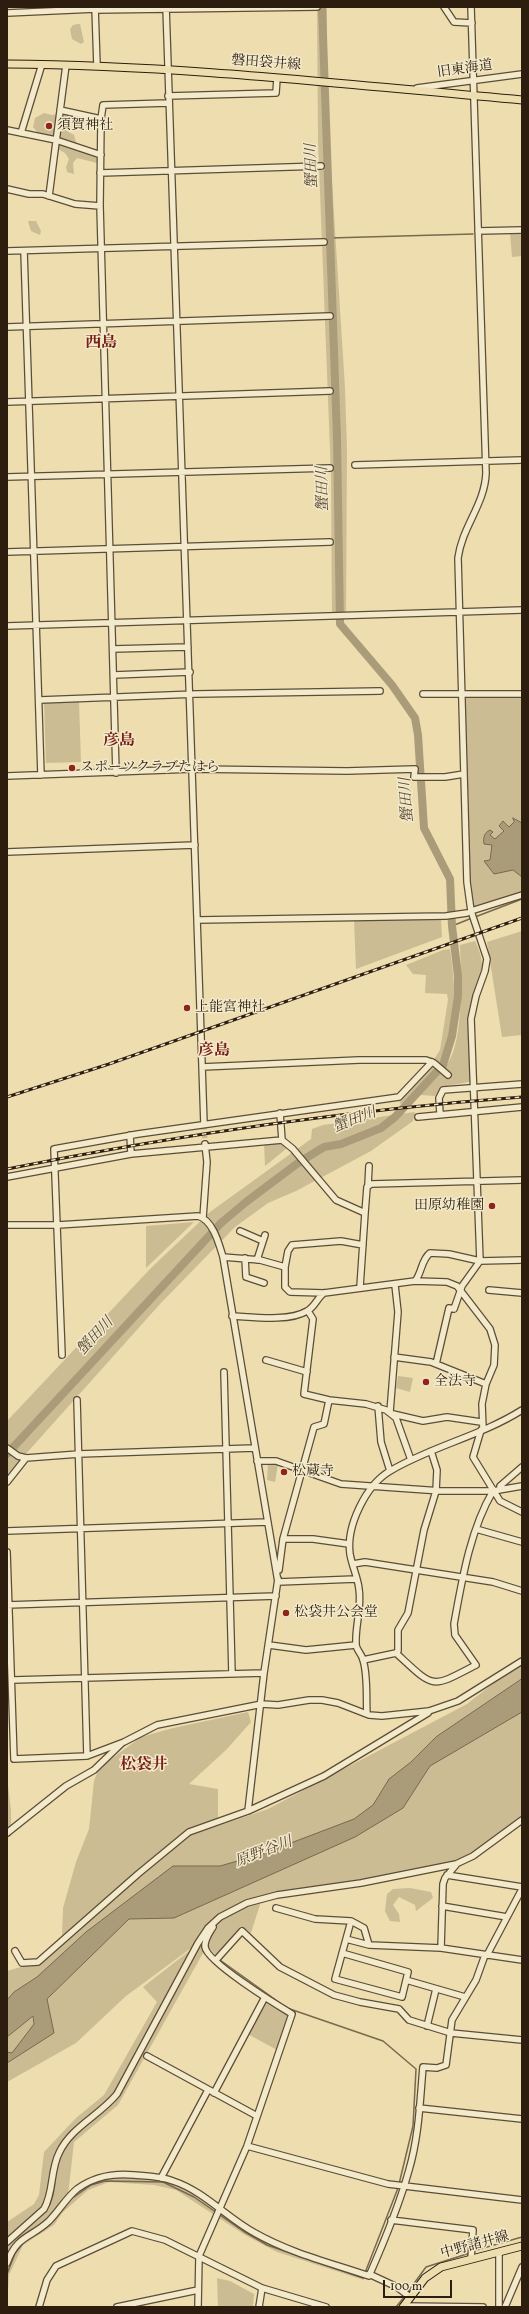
<!DOCTYPE html>
<meta charset="utf-8">
<style>
body{margin:0}
#map{position:relative;width:529px;height:2314px;overflow:hidden;background:#edddaf;font-family:Vollkorn,serif}
canvas{display:block}
.frame{position:absolute;inset:0;border:8px solid #2c1d0f;pointer-events:none}
.scale{position:absolute;left:383px;top:2280px;width:69px;height:18px;box-sizing:border-box;border:2px solid #2c1d0f;border-top:0;padding-left:5px;font-size:12px;line-height:14px;white-space:nowrap;color:#2c1d0f;-webkit-text-stroke:3px #f3e9cb;paint-order:stroke}
</style>
<div id="map">
<canvas width="529" height="2314"></canvas>
<div class="frame"></div>
<div class="scale">100 m</div>
</div>
<script>
const c = document.querySelector('canvas').getContext('2d');
c.lineJoin = 'round';
function paint(path, color) {
  c.fillStyle = color;
  c.fill(path, 'evenodd');
}
function stroke(path, color, width, dash) {
  c.strokeStyle = color;
  c.lineWidth = width;
  c.lineCap = dash ? 'butt' : 'round';
  c.setLineDash(dash || []);
  c.stroke(path);
}
function label(font, color, halo, rows, align = 'center') {
  c.font = font + ' Vollkorn,"Noto Serif JP",serif';
  c.lineWidth = 3;
  c.setLineDash([]);
  c.textBaseline = 'middle';
  c.strokeStyle = halo;
  c.fillStyle = color;
  for (const [text, x, y, turn = 0] of rows) {
    c.save();
    c.translate(x, y);
    c.rotate((+turn || 0) * Math.PI / 180);
    c.textAlign = isNaN(turn) ? turn : align;
    if (halo) c.strokeText(text, 0, 0);
    c.fillText(text, 0, 0);
    c.restore();
  }
}
paint(new Path2D(`
 M317,7H327V104L345,388L347,449L346,619L332,620L331,476L318,140Z
 M78,24H80L84,42L81,44L72,39L70,29L73,25Z
 M68,112L74,113V117L67,118L65,130L74,135L76,142L98,159L97,163L77,158L73,163L74,174L67,172L66,167L69,159L65,153L58,149V144L39,134L33,127L35,118L44,113L52,115Z
 M28,221H36L41,231L40,235L31,231Z
 M522,232V256L512,257L510,233Z
 M522,693V895L471,911L468,897L462,695Z
 M79,702L81,762L46,763L44,703Z
 M441,919L442,937L356,969L354,920Z
 M522,931V1035L502,1037L487,942Z
 M475,941C491,972 475,986 472,1016C469,1037 473,1060 474,1081L441,1087L435,1096L420,1095C429,1085 441,1074 448,1063C464,1038 461,974 460,945Z
 M450,949C455,982 459,1027 443,1058C438,1068 428,1077 420,1086C414,1092 408,1102 400,1104L399,1099L431,1064L440,1050L448,1000L447,994L425,993L426,975L413,974L406,965L443,950Z
 M415,1112L413,1121L371,1151L296,1191L268,1203L235,1227L160,1304L7,1475V1421L150,1269L210,1212L311,1139L312,1129L323,1125Z
 M264,1143H281L286,1149L265,1166Z
 M194,1222L146,1268V1226Z
 M398,1376L413,1378L410,1392L396,1388Z
 M268,1464H278L275,1482L267,1480Z
 M522,1661V1819L505,1833L453,1865L262,1898L251,1933L241,1926L218,1957L209,1948L198,1943L126,1996L76,2043L7,2082V1971L38,1962L191,1835L268,1809L467,1704Z
 M248,1712L251,1722L227,1749L189,1784L218,1789V1822L194,1831L62,1936L63,1908L76,1862L89,1829L94,1781L99,1768L141,1737L173,1728Z
 M7,1777L11,1810V1836L7,1838Z
 M410,1888L431,1892L433,1898L416,1911L415,1905L399,1897L393,1905L399,1914L400,1922L390,1921L385,1911L387,1894L393,1889Z
 M197,1945L202,1947L203,1953L118,2105L74,2142L68,2195L45,2221L23,2235L8,2253L7,2258V2222L34,2204L39,2195L44,2152L76,2118L104,2095L157,2002L143,1987Z
 M264,2000L290,2015L277,2050L246,2033Z
 M117,2174L173,2180L270,2241L365,2275L364,2280L277,2252L245,2235L176,2190L154,2185L109,2182L88,2190L62,2213L54,2225L23,2245L9,2275L7,2307V2266L15,2247L41,2226L71,2195L93,2182Z
 M217,2278L230,2281L254,2294L253,2307H218Z`), '#ccbc94');
const water = new Path2D(`
 M513,818L522,823V877L513,870L494,874L484,861L490,860L492,845L484,844C483,838 484,833 490,830L493,832L490,835L495,839L504,831L499,826L503,821L509,827L514,822Z
 M522,1679V1712L430,1766L403,1808L355,1837L174,1918L129,1919L47,1999L54,2033L7,2063V2052L12,2053L34,2024L33,2016L7,2037V2000L14,1992L37,1977L86,1932L173,1866H220L262,1854L354,1819L373,1805L389,1779L411,1762L436,1737Z`);
paint(water, '#ab9c79');
stroke(water, '#78694f', 1);
stroke(new Path2D(`
 M330,238L473,234
 M475,917L522,899
 M452,926L472,918
 M220,1960L287,2008L383,2041L416,2069L413,2126L399,2184
 M63,2209L71,2199L91,2185L105,2181L163,2182L194,2197L243,2231L267,2245L363,2278L398,2188
 M473,2251L522,2237
 M7,2274L15,2253L24,2242
 M407,2293L426,2267L470,2253
 M396,2307L405,2296`), '#78694f', 1.5);
stroke(new Path2D(`
 M7,1454L221,1223L246,1202L298,1163L324,1147L341,1144L381,1128L395,1117L443,1065L452,1036L458,996V976L452,926L450,879L424,828L418,735L415,718L392,685L340,624L337,438L322,7`), '#ab9c79', 8);
stroke(new Path2D(`
 M204,1124L205,1143`), '#c6b78f', 5.5, [5.5, 3]);
const minor = new Path2D(`
 M95,7L97,66
 M166,7L204,1124
 M444,7L454,22L472,23
 M95,10L317,7
 M7,13L95,9
 M417,88L522,74
 M168,96L276,93L277,78
 M60,110L101,119
 M7,130L56,140L101,155
 M21,133L42,64
 M100,173L321,166
 M7,189L29,194H43L75,204L100,206
 M49,196L66,65
 M478,231L522,230
 M7,251L324,242
 M24,251L41,775
 M7,327L330,316
 M7,402L330,391
 M355,465L522,460
 M7,477L330,468
 M7,552L330,542
 M7,626L522,610
 M113,649L188,647
 M114,675L190,672
 M423,694H522
 M40,700L196,694L380,691
 M116,773L100,206L101,119L103,105L168,103
 M7,776L193,769L347,771L415,769L414,777H445L464,774
 M7,852L195,845
 M471,911L522,895
 M198,920L446,916L467,913
 M202,1067L359,1060H426L434,1063L448,1075
 M280,1113L282,1140
 M440,1114L439,1098L443,1090L522,1084
 M418,1117L522,1107
 M130,1135L131,1154
 M7,1177L131,1154L282,1140L293,1149L336,1200L365,1213L360,1287
 M368,1185L369,1166
 M365,1213L367,1187L371,1184L522,1180
 M203,1218L207,1162L205,1144
 M7,1225H58L198,1216C213,1220 219,1244 223,1257L278,1582
 M240,1231L263,1241
 M223,1257L260,1260L285,1267V1287L290,1292L324,1293L415,1281L447,1282L457,1286L490,1329L495,1345L494,1365L486,1384L482,1404L483,1429
 M245,1258L246,1277L264,1283
 M257,1260L265,1235
 M285,1267L288,1251L292,1245L341,1241L363,1245
 M415,1281C422,1273 421,1260 430,1253L449,1254L480,1261L522,1260
 M489,1290L522,1293
 M308,1311L313,1319L304,1394L329,1400L366,1404L386,1410L396,1418L411,1460
 M232,1316C253,1317 289,1322 307,1311C315,1307 317,1298 324,1293
 M62,1355L54,1149L138,1134L399,1097L432,1062
 M394,1357L431,1362L486,1384
 M266,1360L307,1372
 M436,1364L449,1308L454,1309L462,1286L480,1261L471,1019L476,996L485,971L487,959L471,911L467,882L458,558C462,527 485,504 486,473L471,7
 M224,1372L232,1674
 M77,1400L87,1756
 M378,1406L381,1442L390,1471
 M390,1412L398,1312L395,1285
 M393,1414L423,1421L447,1417L481,1422
 M481,1430L473,1457L500,1501L522,1512
 M7,1448L18,1456L26,1458L79,1454L254,1448
 M257,1461H276L341,1484L441,1491H493L522,1486
 M7,1482L26,1458
 M500,1490V1486L522,1467
 M476,1529L522,1542
 M7,1531L267,1522
 M283,1539H313L349,1544
 M7,1552L14,1759L87,1756L124,1742L157,1725L262,1704L278,1705L309,1700H322L338,1703L369,1715L382,1716L429,1711L458,1701L522,1661
 M353,1564L365,1562L493,1582L522,1591
 M279,1570L283,1539L314,1427L324,1424L329,1400
 M278,1582L356,1579
 M7,1605L276,1596
 M269,1645L306,1650L356,1645
 M396,1653C435,1689 430,1689 476,1665L455,1635L454,1624C462,1580 470,1530 493,1491
 M363,1660L396,1653L398,1651V1630L408,1613L424,1530L436,1491L437,1470L431,1451
 M13,1680L264,1673
 M367,1714C366,1699 368,1675 363,1660C362,1654 356,1650 356,1644C355,1626 362,1607 359,1589C358,1578 352,1566 350,1554C346,1526 366,1485 390,1471C432,1446 481,1436 522,1410
 M248,1811L264,1673L278,1579
 M7,1833L66,1786L94,1770L122,1743
 M447,1875L522,1887
 M442,1906L507,1917
 M276,1908L315,1919L351,1921L364,1928L369,1945L441,1948L522,1960
 M346,1939L369,1945
 M441,1948L443,1884L445,1878L456,1865
 M15,1951L22,1963L38,1962L138,1874L189,1832L248,1811L324,1776L428,1713
 M342,1953L408,1972L402,1997L335,1979L351,1921
 M487,1955L522,1889
 M216,1960L242,1931L280,1967L334,1995L360,2002L399,2009L409,2020L451,2033L522,2040
 M406,1980L465,1997
 M427,2026L436,1989
 M147,2056L257,2116
 M214,2093L265,1997
 M419,2108L522,2119
 M247,2146L388,2184L522,2200
 M161,2178L208,2090
 M391,2220L473,2230L471,2259
 M7,2242L44,2209C54,2192 50,2171 59,2153C71,2127 99,2116 117,2094L198,1943L208,1928L220,1917L247,1903L277,1895L361,1883L456,1864L473,1856L522,1820
 M7,2263C17,2235 31,2238 49,2221C59,2211 66,2198 77,2189C95,2176 113,2173 134,2175C147,2176 161,2176 173,2181C204,2191 227,2218 255,2233C290,2253 331,2263 369,2276C384,2242 399,2206 409,2170C419,2136 420,2101 423,2067L437,2068L446,2065L452,2020L476,1980L485,1955
 M369,2274L397,2287L410,2297
 M404,2306L483,2307
 M39,2307L47,2280L56,2266L132,2231L165,2240L262,2288L326,2307
 M117,2307L198,2290
 M198,2307L199,2256L247,2146L292,2014C277,2005 207,1962 205,1947C204,1940 210,1932 213,1927
 M259,2307L262,2288
 M499,2307V2253
 M505,2307L522,2267`);
const major = new Path2D(`
 M7,64C179,65 351,85 522,100
 M403,2307L425,2278L441,2267L522,2246`);
stroke(minor, '#5c4d37', 8);
stroke(major, '#2c1d0f', 9);
stroke(minor, '#f3e9cb', 5.5);
stroke(major, '#edddaf', 7);
const rail = new Path2D(`
 M7,1097L109,1064L522,918
 M7,1169C177,1135 349,1110 522,1097`);
stroke(rail, '#2c1d0f', 3);
stroke(rail, '#f3e9cb', 1.5, [4.5]);
for (const [x, y, r, color] of [
 [49,126,4,"#8f2418"],
 [72,768,4,"#8f2418"],
 [187,1008,4,"#8f2418"],
 [492,1206,4,"#8f2418"],
 [426,1382,4,"#8f2418"],
 [284,1472,4,"#8f2418"],
 [286,1613,4,"#8f2418"]
]) {
  const dot = new Path2D();
  dot.arc(x, y, r, 0, 2 * Math.PI);
  c.fillStyle = color;
  c.fill(dot);
  stroke(dot, '#f3e9cb', 1.5);
}
label('14px', '#2c1d0f', '#f3e9cb', [
 ["磐田袋井線",266,64,4],
 ["旧東海道",465,70,-8],
 ["中野諸井線",475,2246,-15]
]);
label('14px', '#2c1d0f', '#f3e9cb', [
 ["須賀神社",57,126],
 ["スポーツクラブたはら",80,768],
 ["上能宮神社",195,1008],
 ["田原幼稚園",484,1206,"right"],
 ["全法寺",434,1382],
 ["松蔵寺",292,1472],
 ["松袋井公会堂",294,1613]
], 'left');
label('italic 15px', '#584934', '#f3e9cb', [
 ["蟹田川",313,166,-92],
 ["蟹田川",324,489,-91],
 ["蟹田川",408,800,-94],
 ["蟹田川",355,1121,-21],
 ["蟹田川",96,1337,-47],
 ["原野谷川",264,1853,-21]
]);
label('bold 16px', '#7a1f14', '#f3e9cb', [
 ["西島",101,344],
 ["彦島",119,742],
 ["彦島",214,1052],
 ["松袋井",144,1766]
]);
</script>
